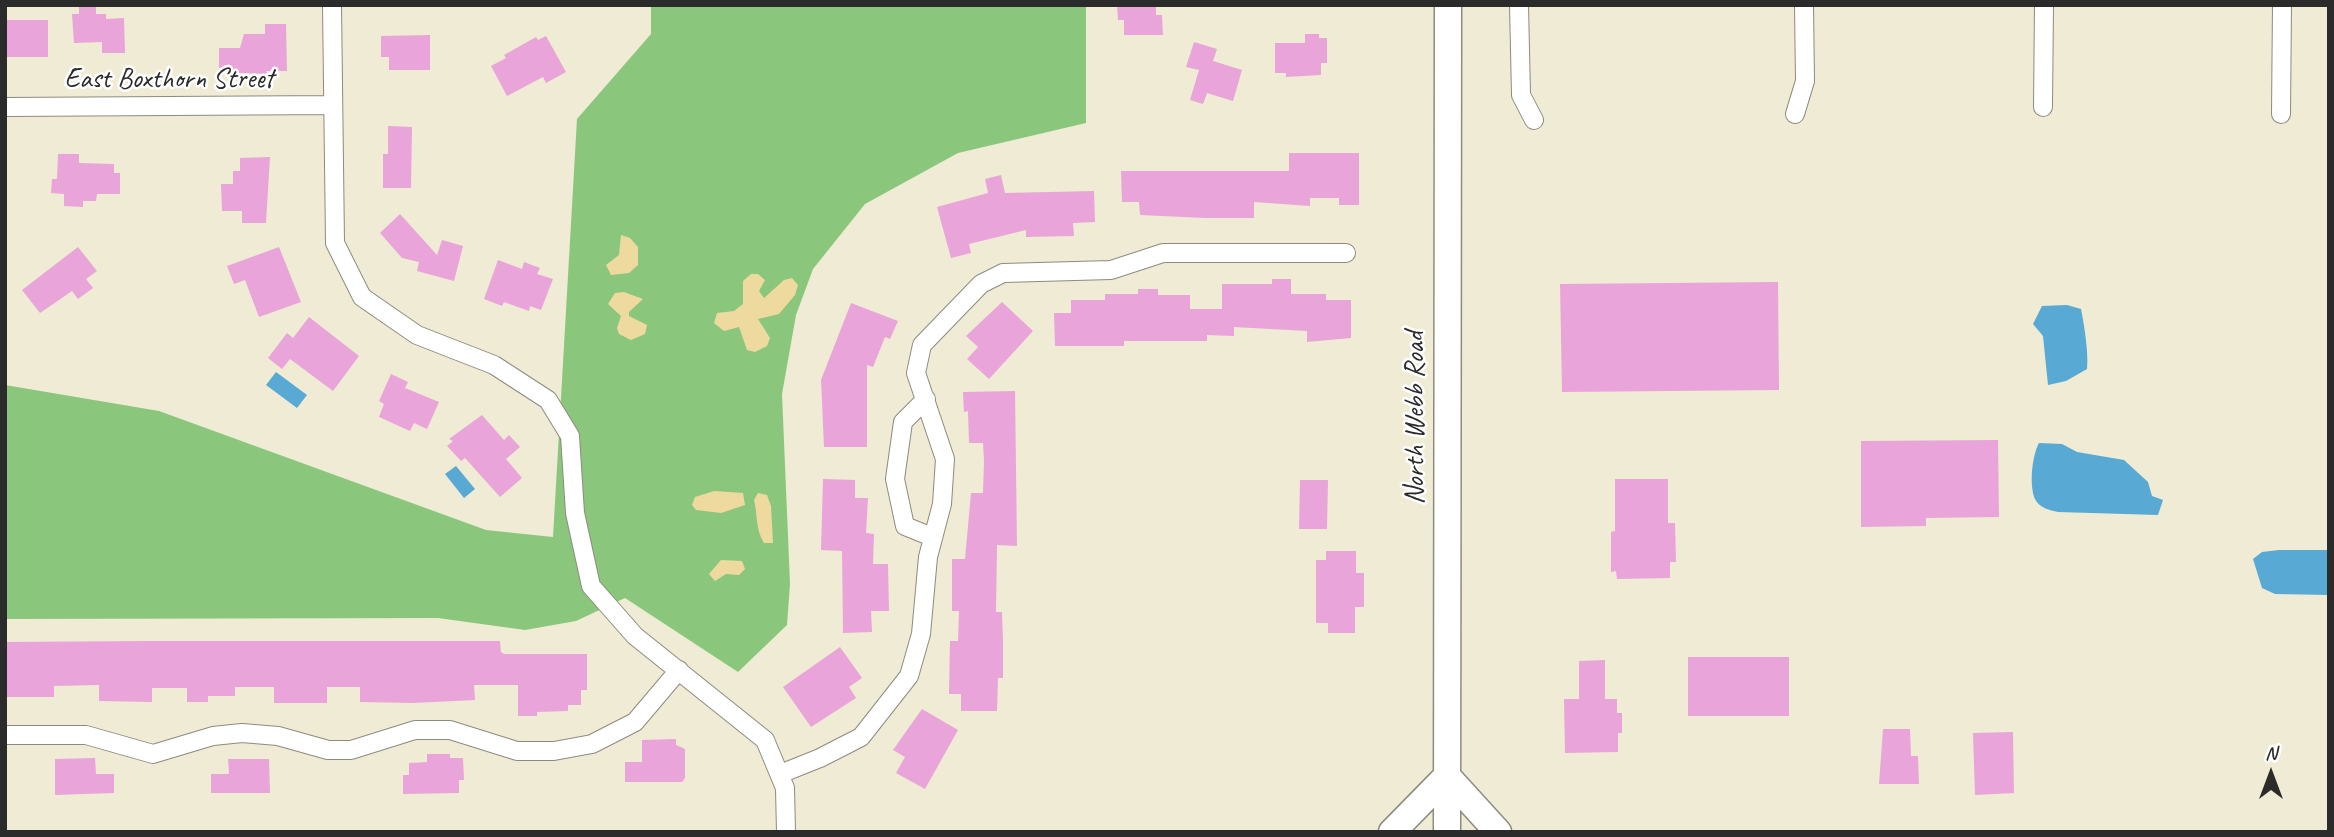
<!DOCTYPE html>
<style>
body{margin:0}
#map{position:relative;width:2334px;height:837px;overflow:hidden;background:#efebd4;font-family:Caveat,sans-serif}
canvas{display:block}
.frame{position:absolute;inset:0;border:7px solid #2b2b2b;pointer-events:none}
.north{position:absolute;left:2236px;top:739px;width:70px;height:70px;-webkit-text-stroke:5px #fff;paint-order:stroke;rotate:0deg;font-size:19px;font-weight:700;line-height:28px;text-align:center;color:#2b2b2b}
.north::after{content:'';display:block;margin:auto;width:24px;height:32px;background:#2b2b2b;clip-path:polygon(50% 0,100% 100%,50% 72%,0 100%)}
</style>
<div id="map">
<canvas width="2334" height="837"></canvas>
<div class="frame"></div>
<div class="north">N</div>
</div>
<script>
const c = document.querySelector('canvas').getContext('2d');
c.lineJoin = 'round';
function paint(path, color) {
  c.fillStyle = color;
  c.fill(path, 'evenodd');
}
function stroke(path, color, width, dash) {
  c.strokeStyle = color;
  c.lineWidth = width;
  c.lineCap = dash ? 'butt' : 'round';
  c.setLineDash(dash || []);
  c.stroke(path);
}
function label(font, color, halo, rows, align = 'center') {
  c.font = font + ' Caveat,sans-serif';
  c.lineWidth = 5;
  c.setLineDash([]);
  c.textBaseline = 'middle';
  c.strokeStyle = halo;
  c.fillStyle = color;
  for (const [text, x, y, turn = 0] of rows) {
    c.save();
    c.translate(x, y);
    c.rotate((+turn || 0) * Math.PI / 180);
    c.textAlign = isNaN(turn) ? turn : align;
    if (halo) c.strokeText(text, 0, 0);
    c.fillText(text, 0, 0);
    c.restore();
  }
}
paint(new Path2D(`
 M651,5H1086V123L958,153L865,204L813,269L796,315L782,394L790,584L787,625L738,672L625,598L576,621L525,630L438,618L5,619V385L159,411L486,530L553,537L577,119L651,34Z`), '#8ac77d');
paint(new Path2D(`
 M621,235L630,238L638,247V265L629,273L611,275L606,265L619,255Z
 M751,274H758L765,280L759,291L764,298L784,280L792,278L798,285L795,295L779,314L758,319L770,338L767,346L755,352L747,350L739,327L724,331L714,323L717,313L734,311L743,304V281Z
 M624,292L643,299L629,312V316L647,325L645,334L631,340L619,334L617,328L621,316L608,304L615,293Z
 M714,491L743,493L745,505L721,513L696,510L692,505L695,497Z
 M758,493L767,495L771,506L773,543H764C755,528 758,516 754,500Z
 M721,560L742,561L745,569L739,575L726,574L715,581L709,574Z`), '#eeda9e');
paint(new Path2D(`
 M2067,305L2081,309C2084,324 2089,354 2087,369L2066,381L2048,385L2043,336L2033,324L2042,306Z
 M276,372L307,395L297,408L266,385Z
 M2039,443L2062,444L2077,452L2124,460L2148,482L2152,496L2163,500L2158,515L2058,512C2050,510 2039,508 2035,499C2029,485 2032,456 2039,443Z
 M456,466L475,489L464,498L445,474Z
 M2279,550H2329V595L2275,594L2262,588L2253,559L2262,552Z`), '#58a9d3');
paint(new Path2D(`
 M1117,5H1156V15H1162L1163,35H1124V20H1118Z
 M79,7H96V14H106V19L124,18L125,53H102V42L74,43L72,14H79Z
 M5,20H48V57H5Z
 M265,24H286L287,71H266L268,74L219,72V48H240L244,34H265Z
 M1305,34H1319V38H1327V63H1321V75L1286,77V73H1275V43H1305Z
 M430,35V70H389V57H381V36Z
 M546,36L566,72L546,83L543,77L507,96L491,66L506,58L504,55L536,37L538,40Z
 M1194,42L1217,49L1213,61L1242,70L1233,101L1207,93L1203,104L1190,100L1199,70L1186,67Z
 M388,126L412,127L411,188H383V154H388Z
 M1289,153H1359V205H1339V198H1310V206L1254,202V218H1205L1140,215L1139,202H1122L1121,171H1289Z
 M58,154H79V163L114,164V173H120V194H97L96,201H83V207L64,206V194L51,193L52,179H57Z
 M270,157L266,223H242V211H222L221,184H233V171H240V158Z
 M1001,175L1005,193L1094,191L1095,222L1073,223L1074,236L1026,237V230L969,244L971,253L951,258L937,207L988,193L985,179Z
 M400,214L437,255L442,240L463,246L454,281L417,271L419,262L402,258L380,233Z
 M78,247L97,271L86,279L93,288L78,299L72,291L40,313L22,290Z
 M279,247L301,302L259,317L245,280L234,284L227,266Z
 M498,260L522,269L524,262L540,268L537,274L553,279L541,310L530,306L529,311L504,302L502,306L484,299Z
 M1272,279H1291V294H1326V300H1351V338L1307,342V331L1234,327V336L1207,335V341H1124V346H1055L1054,313H1071V300H1105V294H1138V289H1158V295H1190V309H1222V284H1272Z
 M1778,282L1779,390L1562,392L1560,284Z
 M1002,302L1033,331L989,379L967,359L978,347L966,336Z
 M851,303L898,321L890,339L885,337L873,367L867,365V447H824L821,380Z
 M309,317L359,356L333,391L290,359L282,369L268,358L287,333L293,338Z
 M391,374L408,382L405,388L439,402L427,429L414,423L410,431L379,417L384,404L379,401Z
 M1015,391L1017,546L997,545L996,612H1002L1003,642V678H998L997,711H961V694H949L950,641H958L959,611H952V559H965L971,493H983L984,461L983,443H969L968,411L964,412L963,392Z
 M482,415L504,440L509,435L520,447L506,459L522,478L500,497L465,458L461,461L447,446L453,441L449,439Z
 M1998,440L1999,517L1926,518V526L1861,527V441Z
 M823,479L855,480V498H868L866,533L874,534L873,564H888L889,611H871L872,632L843,633L842,551L821,550Z
 M1615,479H1668V523H1675L1676,562H1670V578L1617,579L1616,571L1611,572V532L1615,531Z
 M1300,480H1328L1327,529H1299Z
 M1326,551H1356V573H1364V607H1355V633H1328V623H1316V560H1326Z
 M151,641H500L501,652L504,654H587V690H581V705H568V711L537,712V716H518V685H474L475,700L413,703L360,702V687H327V703H274V687H235V696H208V702H187V688H152V702L99,701V685L54,686V697H5V642Z
 M840,647L862,678L849,687L856,698L811,727L783,687Z
 M1688,657H1789V716H1688Z
 M1605,660V699H1617V713H1622V733H1618V752L1565,753L1564,699H1579V661Z
 M922,709L958,730L925,789L896,773L905,757L893,750Z
 M1883,729H1910L1911,756H1918L1919,784H1879Z
 M2013,732L2014,793L1975,795L1973,733Z
 M676,739V745L685,749V778L682,782H625V762H642V740Z
 M427,754H450V758H463L464,780H459V793L403,794V775H409V763L427,762Z
 M95,758L96,774H114V793L55,795V759Z
 M228,759H269L270,793H211V774H229Z`), '#e9a4da');
const street = new Path2D(`
 M332,5L335,243L362,297L417,335L494,365L548,400L570,436L575,513L591,586L635,636L765,740L785,788L786,832
 M1519,5L1521,95L1534,120
 M5,107L333,105
 M2043,107L2044,5
 M1795,114L1805,81L1804,5
 M2281,114L2282,5
 M926,399L903,422L895,479L905,526L932,537
 M5,735H86L153,754L213,736L242,733L278,736L328,750H351L415,730H450L517,751H554L592,744L635,722L679,670
 M780,774L820,758L861,737L909,676L921,634L928,557L942,504L945,459L916,373L922,345L981,284L1003,273L1111,270L1163,253H1346`);
const secondary = new Path2D(`
 M1392,832L1447,776L1498,832
 M1447,832L1448,5`);
stroke(street, '#8d8b80', 20);
stroke(secondary, '#8d8b80', 29);
stroke(street, '#fff', 18);
stroke(secondary, '#fff', 26);
label('28px', '#2b2b2b', '#fff', [
 ["East Boxthorn Street",169,80],
 ["North Webb Road",1416,418,-90]
]);
</script>
